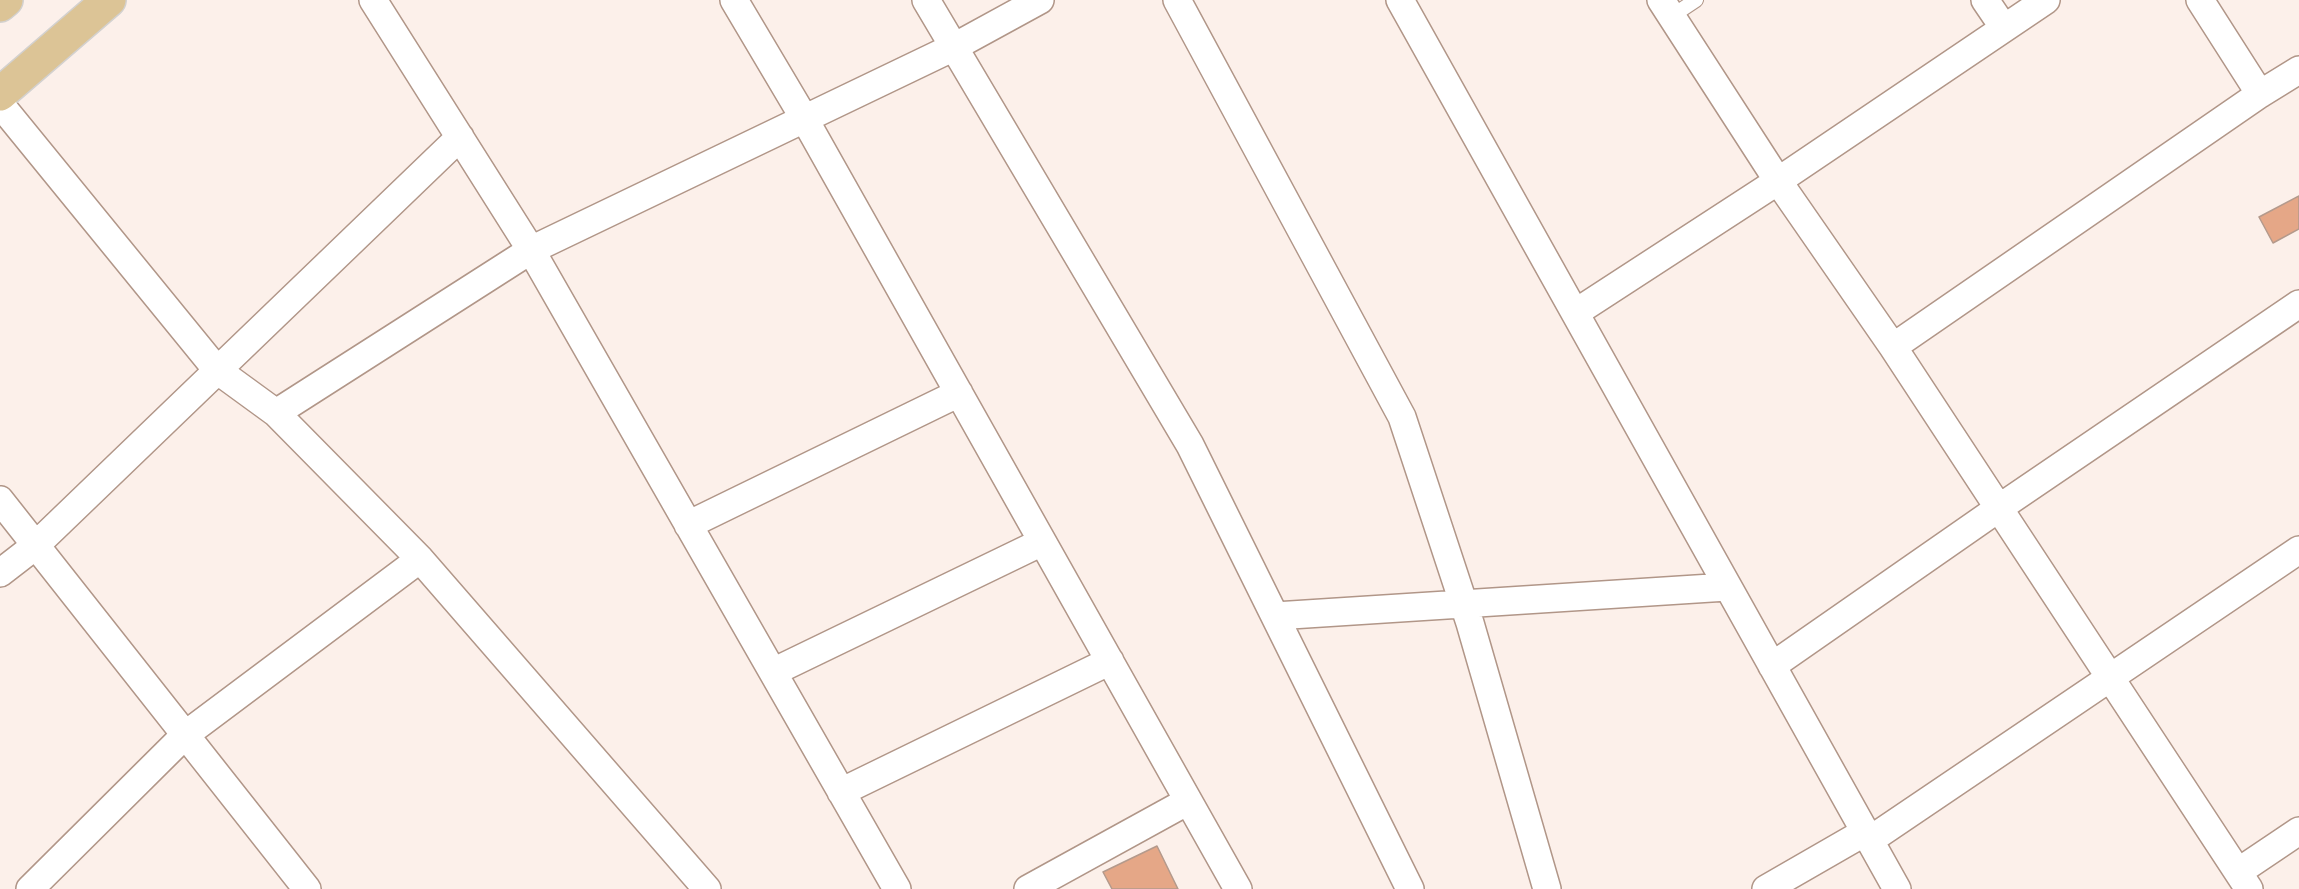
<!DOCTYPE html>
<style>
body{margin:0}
canvas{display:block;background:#fcf0ea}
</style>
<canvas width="2299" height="889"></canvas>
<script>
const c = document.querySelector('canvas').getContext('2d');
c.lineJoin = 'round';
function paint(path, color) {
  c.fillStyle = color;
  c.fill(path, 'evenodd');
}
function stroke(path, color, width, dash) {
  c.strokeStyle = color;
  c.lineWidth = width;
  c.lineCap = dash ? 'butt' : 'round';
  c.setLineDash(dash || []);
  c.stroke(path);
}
const building = new Path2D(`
 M2299,196V229L2273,243L2259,217Z
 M1157,846L1178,889H1112L1103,872Z`);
paint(building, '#e5a787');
stroke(building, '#b49a8c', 1.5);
const service = new Path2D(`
 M1672,16L1696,0`);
const minor = new Path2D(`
 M373,0L531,250L897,889
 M734,0L804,118L1238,889
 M926,0L1190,445L1410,889
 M1177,0L1402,417L1470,623L1547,889
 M1400,0L1897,889
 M1661,0L1778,181L1893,347L2249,889
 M1985,0L2004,28
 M2200,0L2260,94
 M0,104L217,370L276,413L420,559L707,889
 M1575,313L1778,181L2046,0
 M1893,347L2260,94L2299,70
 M276,413L531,250L954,47L1040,0
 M0,500L307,889
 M688,525L959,393
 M0,573L35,546L460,137
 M1275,616L1727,587
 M1772,666L1999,508L2299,304
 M773,672L1042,542
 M841,792L1110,661
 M1870,840L2299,550
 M2238,872L2299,831
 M30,889L185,735L420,559
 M1028,889L1188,801
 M1766,889L1865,832`);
const primary = new Path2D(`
 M0,5L6,0
 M0,94L109,0`);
stroke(service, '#b19688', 16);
stroke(minor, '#b19688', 30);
stroke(primary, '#d3d1cf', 36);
stroke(service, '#fff', 14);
stroke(minor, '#fff', 27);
stroke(primary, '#dcc496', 33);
</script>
